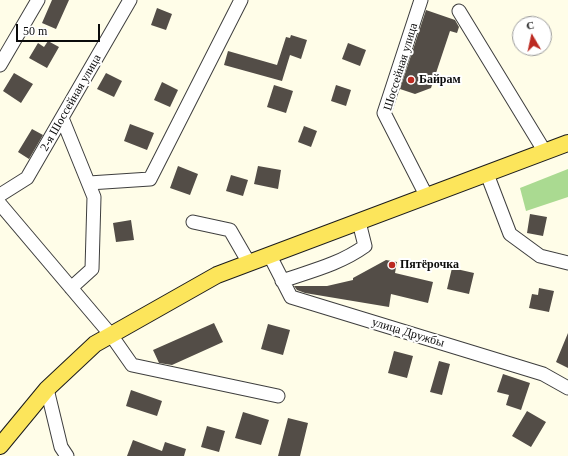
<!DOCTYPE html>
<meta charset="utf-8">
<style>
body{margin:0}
#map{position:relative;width:568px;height:456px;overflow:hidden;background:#fffde8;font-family:"Times New Roman",serif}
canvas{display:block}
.north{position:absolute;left:512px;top:16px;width:40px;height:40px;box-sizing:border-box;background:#fff;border:1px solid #9d9d9d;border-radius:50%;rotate:351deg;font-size:11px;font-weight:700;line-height:16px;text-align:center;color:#0b0b0b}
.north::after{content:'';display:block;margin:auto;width:14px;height:18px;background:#bc2a21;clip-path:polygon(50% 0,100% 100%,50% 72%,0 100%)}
.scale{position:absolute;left:16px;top:24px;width:84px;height:18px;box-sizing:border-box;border:2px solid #0b0b0b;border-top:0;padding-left:5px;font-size:12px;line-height:14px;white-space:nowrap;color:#0b0b0b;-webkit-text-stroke:3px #fff;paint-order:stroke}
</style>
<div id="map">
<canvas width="568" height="456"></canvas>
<div class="north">С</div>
<div class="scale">50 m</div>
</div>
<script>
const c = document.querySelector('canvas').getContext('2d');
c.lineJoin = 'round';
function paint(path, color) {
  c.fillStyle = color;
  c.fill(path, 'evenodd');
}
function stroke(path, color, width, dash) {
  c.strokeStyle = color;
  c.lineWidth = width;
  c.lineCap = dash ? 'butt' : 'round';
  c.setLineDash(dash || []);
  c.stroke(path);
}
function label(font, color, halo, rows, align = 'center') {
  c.font = font + ' "Times New Roman",serif';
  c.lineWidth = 4;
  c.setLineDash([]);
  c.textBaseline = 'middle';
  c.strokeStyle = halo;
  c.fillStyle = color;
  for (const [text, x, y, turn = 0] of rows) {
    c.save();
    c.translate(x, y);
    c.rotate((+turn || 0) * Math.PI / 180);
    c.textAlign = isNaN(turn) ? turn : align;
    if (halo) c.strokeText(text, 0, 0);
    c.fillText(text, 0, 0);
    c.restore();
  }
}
paint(new Path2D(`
 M568,169V197L526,211L520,188Z`), '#aada91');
paint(new Path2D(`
 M52,0H69L56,29L42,23Z
 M157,8L172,14L166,30L151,25Z
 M426,10L455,20L459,27L457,33L450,31L431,88L415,94L400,89Z
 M291,35L307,40L301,59L290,55L282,81L224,65L228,51L277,65L286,37L290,38Z
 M48,41L59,47L47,68L29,58L38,43L44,47Z
 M348,43L366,50L360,66L342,59Z
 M14,73L33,84L21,103L3,91Z
 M106,73L122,81L114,97L97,89Z
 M162,82L178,90L170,107L154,100Z
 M274,85L293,91L286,113L267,107Z
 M336,85L351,90L346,106L331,101Z
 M130,124L154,133L147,150L124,141Z
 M304,126L317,131L311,147L298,142Z
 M32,129L43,135L29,159L18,152Z
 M178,166L198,174L190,195L170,188Z
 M258,166L281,170L278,189L254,184Z
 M231,175L248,180L243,196L226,191Z
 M530,214L547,217L543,236L527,233Z
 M131,220L134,240L116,242L113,223Z
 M386,260L397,262L395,273L433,282L428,303L391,294L389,307L305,293L297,290L294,286H327L353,280V278Z
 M452,268L474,273L469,294L447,289Z
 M539,288L554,291L549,312L529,308L532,294L538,295Z
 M214,323L223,342L172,365L159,363L153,350Z
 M268,324L290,330L283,355L261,349Z
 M568,333V368L556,362Z
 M394,351L413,356L407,378L388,373Z
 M439,361L450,364L442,395L430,392Z
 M503,374L530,383L521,410L506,405L509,395L497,392Z
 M131,390L162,401L157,416L126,406Z
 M527,411L546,422L531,447L512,436Z
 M243,412L269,420L261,445L235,438Z
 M288,418L308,423L300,456H278Z
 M207,426L225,431L219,452L201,447Z
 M133,440L162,451L165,442L186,449L184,456H127Z`), '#534d47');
const minor = new Path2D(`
 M421,0L384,113L427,197
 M459,11L545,152
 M0,65L38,0
 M62,118L94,197L92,269L71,288
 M487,174L510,234L540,256L568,263
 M89,183L150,179L241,0
 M0,195L27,178L130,0
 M0,204L111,335L132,365L278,396
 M193,222L230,230L249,263
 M270,256L291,297L543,374L568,388
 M282,281C311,271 340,264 365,246L359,222
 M47,389L61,447L67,456`);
const major = new Path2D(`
 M0,446L47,389L95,344L217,275L568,143`);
stroke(minor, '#3e3e3e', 15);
stroke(major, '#1c1c1c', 18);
stroke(minor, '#fff', 13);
stroke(major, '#fce55b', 16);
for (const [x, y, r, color] of [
 [411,80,4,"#bc2a21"],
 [392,265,4,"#bc2a21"]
]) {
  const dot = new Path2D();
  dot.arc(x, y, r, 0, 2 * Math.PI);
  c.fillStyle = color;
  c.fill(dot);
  stroke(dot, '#fff', 1.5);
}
label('12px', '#0b0b0b', '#fff', [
 ["Шоссейная улица",401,67,-73],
 ["2-я Шоссейная улица",71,103,-60],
 ["улица Дружбы",408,333,17]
]);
label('bold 12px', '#0b0b0b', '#fff', [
 ["Байрам",419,80],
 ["Пятёрочка",400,265]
], 'left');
</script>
